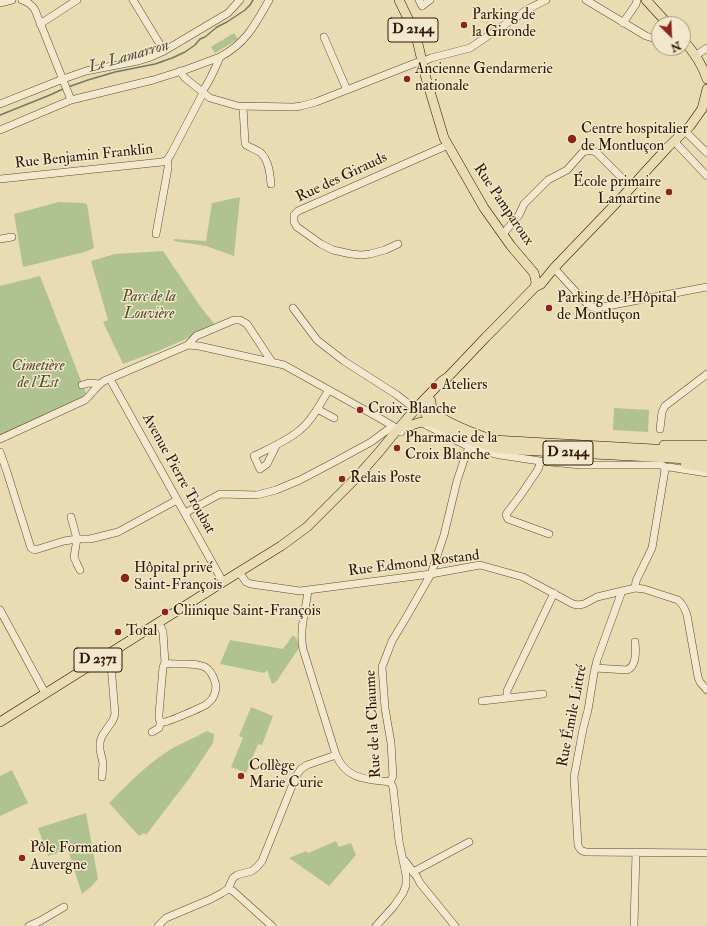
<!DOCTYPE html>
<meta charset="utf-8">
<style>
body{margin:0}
#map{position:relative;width:707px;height:926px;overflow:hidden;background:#eadcb2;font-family:"IM FELL Double Pica",serif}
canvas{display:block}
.north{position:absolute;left:651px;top:16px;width:40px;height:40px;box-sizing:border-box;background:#f1e8cd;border:1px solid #a5947b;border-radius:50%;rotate:156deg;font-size:11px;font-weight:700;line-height:16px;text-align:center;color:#321601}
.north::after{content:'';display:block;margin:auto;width:14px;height:18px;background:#8f2418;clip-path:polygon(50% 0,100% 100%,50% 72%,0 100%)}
</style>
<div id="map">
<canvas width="707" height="926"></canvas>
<div class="north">N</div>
</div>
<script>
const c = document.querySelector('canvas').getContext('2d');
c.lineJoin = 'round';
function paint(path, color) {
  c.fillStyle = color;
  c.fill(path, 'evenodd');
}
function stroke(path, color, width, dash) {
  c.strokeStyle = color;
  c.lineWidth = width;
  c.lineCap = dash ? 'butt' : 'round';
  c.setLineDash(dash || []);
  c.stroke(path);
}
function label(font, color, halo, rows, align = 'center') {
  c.font = font + ' "IM FELL Double Pica",serif';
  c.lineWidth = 3;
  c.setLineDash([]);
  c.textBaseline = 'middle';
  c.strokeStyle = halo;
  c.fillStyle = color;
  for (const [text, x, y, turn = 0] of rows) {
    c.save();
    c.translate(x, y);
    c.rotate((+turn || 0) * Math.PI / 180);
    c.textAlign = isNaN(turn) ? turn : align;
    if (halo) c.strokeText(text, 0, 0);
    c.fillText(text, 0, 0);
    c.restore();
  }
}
paint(new Path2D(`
 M234,33L238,39L215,53L211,47Z
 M240,197L234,256L206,246L174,241V239L206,241L212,203Z
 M59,202L84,203L87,204L94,248L85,252L23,267L14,214Z
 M163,251L200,306L216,326L158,351L123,364L103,322L108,320L91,261L115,254Z
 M40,276L87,396L0,436V286Z
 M614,408L649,410L648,432L613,430Z
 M293,635L297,639L299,648L276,682L272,684L267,670L264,673L220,664L230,640L283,649Z
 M251,707L273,716L262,745L258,744L246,773L231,767L243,738L239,736Z
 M207,731L214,734L213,743L189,779L146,835L144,833L139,836L109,803C127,785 144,767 165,753C178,744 193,739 207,731Z
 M12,770L28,803L0,816V776Z
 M86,813L98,879L92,886L82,894L68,850L48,856L38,828Z
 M336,841L339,847L351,843L356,855L329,886L289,858L306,851L308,853Z`), '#b1c291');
stroke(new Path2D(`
 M68,87L88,80L115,72L155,64L172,58L185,52L195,45L200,39L205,37L217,27L227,22L245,10L250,5L253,0
 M0,115L50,95L65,88`), '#707a65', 1.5);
const minor = new Path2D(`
 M22,0C28,2 32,5 35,10L71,100
 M133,0L164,51
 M419,0L422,6L430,0
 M586,0L646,36L659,40
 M0,3L12,0
 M623,23L636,4L637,0
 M40,24L77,0
 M324,37L347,90
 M695,56L707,48
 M180,71L185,78L210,98L238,106L294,107L301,106L316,102L418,62H422L431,58L470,48L528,9L546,0
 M202,92C210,81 215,69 220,57C246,43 255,25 269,0
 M0,104L63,79L86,71L138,61L148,58L164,51L228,13L240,0
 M243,107L245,143L246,145C251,148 257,150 261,153C269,161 270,174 271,184
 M0,130L71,100L153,80L185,70L220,57
 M685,131L707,153
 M674,141L707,176
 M0,179L162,162L167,160L171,154L203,93
 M156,234L168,168V164L167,160
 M503,234L519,215L524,204L548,180L567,170L583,152C588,150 591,150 596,152L631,187
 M0,239L12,237
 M398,244L385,250L370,254L361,255L351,254L333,250L321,244L297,227L294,222V215L298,211L448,145
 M554,268L588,305L592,307L597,308L707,287
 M293,308L317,340L344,361L397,395L415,409
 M188,345L196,336L234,320H240L247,324L272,362
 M110,379L223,582
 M82,385L89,383L100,384
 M317,409L334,418
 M422,423L471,448L500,455L540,461L581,465H661L664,466L665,470L652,548L636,581L635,588L644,589L678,600C683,604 685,609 687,615L698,677L700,682L707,690
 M660,429L662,412L665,406L707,374
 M0,439L85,400C92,394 96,386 104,381L188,345L199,346L284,365L381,419L398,429L401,432
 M276,446L267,464L260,469L254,456C270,448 287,441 300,430C313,420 320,403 329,390
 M0,452L7,472L30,545L31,548L35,550L64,541L77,539H90L118,532L177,500
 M540,461L539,467L537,471L520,496L507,513L506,515L508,519L549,534
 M664,468L669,467L707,473
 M185,513L220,494L257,495L276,490L300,480L338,460L371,442L390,428
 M71,517L77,539L74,557L77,564L80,570
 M239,572L246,582L251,584L300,591L431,574L480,565L523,577L573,604L578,605L584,604L597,597L635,588
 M308,590C306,610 299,629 303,649L336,755C347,780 366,779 390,782
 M622,591L597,660L594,673L588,710L583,729L574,777L578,845C580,850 581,851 586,852L707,853
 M0,610L45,693
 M159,623L163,632L165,663L163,667L159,714V719L161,721C162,722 163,722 164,722C168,722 203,707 207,704C209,702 210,701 212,699C215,695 217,687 215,682C213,675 210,670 205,667C192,661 178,666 165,663
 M595,668L627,670C637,666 636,651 635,642
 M507,698V691L554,593
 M482,701L543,694
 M152,732L159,728L161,721
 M102,777L103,763L100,750V742L102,736L113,720L115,714L112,677L111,667L105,656
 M390,782L393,776L391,743L385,708L382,667L392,641L407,616L431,574L444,535L457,481L466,454L468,450L471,448
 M405,861L417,877L420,883L455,926
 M413,872L469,842
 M228,889L233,878L237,875L252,871L257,867L262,861L296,776L301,769L307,765L336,755
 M29,926L40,921L64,907
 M158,926L166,918L211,899L222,893L228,889L233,891L272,926
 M376,926L394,906L403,893L406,885V875L399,841L393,787L390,782
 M634,926L636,852`);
const major = new Path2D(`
 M399,0L414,31L418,44L426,78L444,138L484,208L511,246L534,273L536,282L535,287
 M646,0L668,24
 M683,40C693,51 702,64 707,79
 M429,398C419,409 425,415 434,423
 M431,401C431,404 431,407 433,410C441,422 479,435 493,440L707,452
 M406,427L421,422L434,423L474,442L500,449L707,460
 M664,445H707
 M685,464L707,468
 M0,722L239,572L281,546L307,527L355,479L380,451L392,436L419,405L442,381L448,377L486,337L495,328L535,287L541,284L554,268L624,195L668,147L690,126L702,109L707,89`);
stroke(minor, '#60482d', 8);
stroke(major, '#321601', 10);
stroke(minor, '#f1e8cd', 7);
stroke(major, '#eadcb2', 9);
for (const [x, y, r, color] of [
 [464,25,4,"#8f2418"],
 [407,79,4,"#8f2418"],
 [572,139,5,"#8f2418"],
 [669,192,4,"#8f2418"],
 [549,308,4,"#8f2418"],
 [434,386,4,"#8f2418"],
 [360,410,4,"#8f2418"],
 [397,448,4,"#8f2418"],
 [342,479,4,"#8f2418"],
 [125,578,5,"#8f2418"],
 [165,612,4,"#8f2418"],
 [118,632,4,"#8f2418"],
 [241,776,4,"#8f2418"],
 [22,858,4,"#8f2418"]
]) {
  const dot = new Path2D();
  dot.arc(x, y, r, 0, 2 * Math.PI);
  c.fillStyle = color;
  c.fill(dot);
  stroke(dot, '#f1e8cd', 1.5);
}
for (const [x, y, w] of [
 [413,30,50],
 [568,453,50],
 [98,660,48]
]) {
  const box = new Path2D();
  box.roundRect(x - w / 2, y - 12, w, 24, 3);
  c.fillStyle = '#f1e8cd';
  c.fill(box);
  stroke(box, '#321601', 1);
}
label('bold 14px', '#321601', null, [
 ["D 2144",413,30],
 ["D 2144",568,453],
 ["D 2371",98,660]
]);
label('15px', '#321601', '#f1e8cd', [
 ["Parking de",472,16],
 ["la Gironde",472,33],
 ["Ancienne Gendarmerie",415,70],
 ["nationale",415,87],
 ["Centre hospitalier",581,130],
 ["de Montluçon",581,147],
 ["École primaire",661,183,"right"],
 ["Lamartine",661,200,"right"],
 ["Parking de l'Hôpital",557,299],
 ["de Montluçon",557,316],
 ["Ateliers",442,386],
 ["Croix-Blanche",368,410],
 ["Pharmacie de la",405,439],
 ["Croix Blanche",405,456],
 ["Relais Poste",350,479],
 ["Hôpital privé",134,569],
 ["Saint-François",134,586],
 ["Cliinique Saint-François",173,612],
 ["Total",126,632],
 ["Collège",249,767],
 ["Marie Curie",249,784],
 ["Pôle Formation",30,849],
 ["Auvergne",30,866]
], 'left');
label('15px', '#321601', '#f1e8cd', [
 ["Rue Benjamin Franklin",84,157,-6],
 ["Rue des Girauds",342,178,-25],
 ["Rue Pamparoux",503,205,56],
 ["Avenue Pierre Troubat",178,474,61],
 ["Rue Edmond Rostand",414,564,-7],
 ["Rue Émile Littré",573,716,-79],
 ["Rue de la Chaume",374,724,-93]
]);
label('italic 15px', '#584a2c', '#f1e8cd', [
 ["Parc de la",149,298],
 ["Louvière",149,315],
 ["Cimetière",38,367],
 ["de l’Est",38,384]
]);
label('italic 16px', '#56503b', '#f1e8cd', [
 ["Le Lamarron",129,57,-16]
]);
</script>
